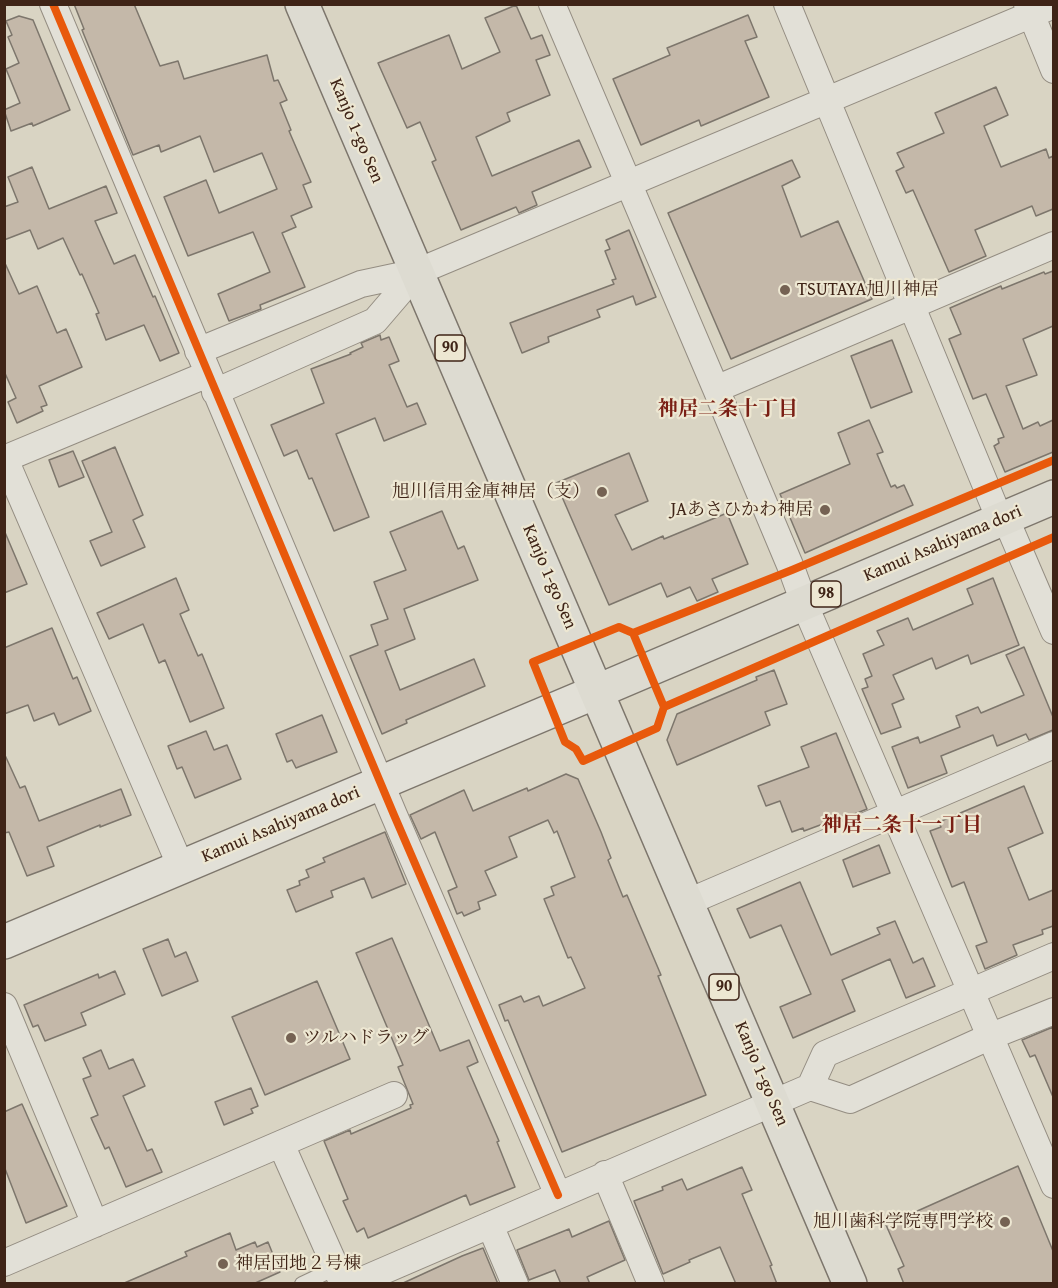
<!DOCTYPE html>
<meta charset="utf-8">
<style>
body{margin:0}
#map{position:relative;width:1058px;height:1288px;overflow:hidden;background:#d9d4c3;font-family:"Gentium Book Plus",serif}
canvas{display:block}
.frame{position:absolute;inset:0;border:6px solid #3f2417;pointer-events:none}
</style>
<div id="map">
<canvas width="1058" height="1288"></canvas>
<div class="frame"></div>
</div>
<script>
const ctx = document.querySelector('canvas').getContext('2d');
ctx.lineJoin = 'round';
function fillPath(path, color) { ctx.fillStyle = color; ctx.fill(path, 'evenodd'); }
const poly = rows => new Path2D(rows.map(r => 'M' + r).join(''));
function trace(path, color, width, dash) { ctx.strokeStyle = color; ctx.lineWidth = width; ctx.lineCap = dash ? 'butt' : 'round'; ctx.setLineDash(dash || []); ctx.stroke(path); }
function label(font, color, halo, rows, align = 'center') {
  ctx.font = font + ' "Gentium Book Plus","Noto Serif JP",serif'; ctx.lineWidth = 4.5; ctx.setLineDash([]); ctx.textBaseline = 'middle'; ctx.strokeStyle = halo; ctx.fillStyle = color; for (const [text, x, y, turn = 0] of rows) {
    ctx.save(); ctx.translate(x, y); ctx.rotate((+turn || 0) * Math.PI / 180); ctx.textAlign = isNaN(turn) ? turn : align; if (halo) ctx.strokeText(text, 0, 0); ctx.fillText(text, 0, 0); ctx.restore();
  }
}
const building = poly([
 [74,4,134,4,160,66,178,61,184,79,267,55,274,81,278,80,287,100,280,103,291,130,289,131,311,182,303,185,312,207,291,216,296,227,282,233,305,287,260,305,261,309,229,321,218,294,270,272,253,232,188,256,164,197,206,180,219,213,277,189,262,153,214,172,200,136,161,152,159,145,133,155,82,30,84,29,74,4],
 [516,5,531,39,542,35,550,55,536,60,550,95,507,113,510,121,476,137,492,176,579,140,591,167,532,192,537,205,519,213,516,207,461,230,432,162,436,160,420,122,407,128,378,63,449,35,462,69,500,52,485,18,516,5],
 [748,15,757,37,745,41,769,97,701,126,699,120,641,145,613,79,670,55,667,48,748,15],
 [19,16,33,20,70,110,33,126,32,123,11,131,4,110,20,103,6,69,19,63,8,37,12,35,6,21,19,16],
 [996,87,1008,115,984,126,1001,167,1046,149,1049,158,1053,156,1053,209,1036,216,1032,206,975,230,986,256,949,272,913,190,906,193,896,171,904,167,897,153,944,133,935,113,996,87],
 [792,160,800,177,782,186,801,237,838,221,872,299,731,359,668,213,792,160],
 [32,167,49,209,106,186,117,213,95,221,114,264,135,255,153,297,155,296,179,353,160,361,144,325,106,340,96,314,99,313,82,274,80,275,63,238,38,249,30,230,4,240,4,207,18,202,8,177,32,167],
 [629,230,656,297,636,305,633,296,597,310,600,317,548,337,549,342,522,353,510,323,614,284,612,280,616,279,605,251,610,249,606,240,629,230],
 [4,261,19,294,37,286,57,333,66,329,82,367,39,386,47,405,41,407,43,411,17,423,8,402,16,398,4,371,4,261],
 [1053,271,1053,326,1023,339,1037,375,1006,386,1023,429,1038,422,1040,426,1053,420,1053,452,1005,472,994,446,999,443,998,439,1004,437,986,394,973,399,949,339,961,334,950,308,1001,286,1002,289,1044,272,1045,274,1053,271],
 [380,335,381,340,389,337,399,361,389,365,407,407,417,403,426,424,384,441,375,418,336,434,369,517,334,531,312,478,309,479,297,450,284,456,271,425,324,403,311,369,351,354,350,353,363,347,361,343,380,335],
 [892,340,912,392,871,408,851,356,892,340],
 [869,420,883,452,877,454,891,487,895,485,897,488,904,485,913,505,805,553,780,494,850,464,838,433,869,420],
 [115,447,143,515,133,520,145,547,101,566,90,541,112,532,82,461,115,447],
 [73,451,84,477,59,487,49,460,73,451],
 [629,453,648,501,615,515,632,550,663,536,664,539,727,513,748,564,712,579,718,592,697,601,690,587,667,597,661,583,609,605,556,483,629,453],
 [442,511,458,549,464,546,478,580,404,609,415,639,385,651,400,690,474,659,485,686,406,720,407,723,382,734,350,656,378,645,371,625,388,619,374,582,406,570,390,532,442,511],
 [4,530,27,584,4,593,4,530],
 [176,578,189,610,180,614,198,656,202,654,224,708,190,722,165,660,159,663,143,624,109,639,97,613,176,578],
 [993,578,1019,645,971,664,968,655,936,669,932,658,893,675,904,699,892,704,901,727,881,734,862,689,868,687,865,679,872,676,863,654,884,645,877,631,908,618,913,630,973,604,967,589,993,578],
 [52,628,73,679,77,677,91,711,59,725,54,713,34,721,28,705,4,714,4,648,52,628],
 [1024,647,1053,717,1053,730,1029,740,1026,734,997,746,993,735,941,756,947,773,908,788,892,747,918,737,920,743,960,727,956,716,978,707,981,713,1024,695,1006,655,1024,647],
 [774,670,787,704,765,712,770,725,677,765,667,740,677,714,757,680,756,677,774,670],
 [322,715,337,752,296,768,292,760,287,762,276,734,322,715],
 [206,731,214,750,227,745,241,779,195,798,182,767,177,769,168,746,206,731],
 [836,733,867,809,832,823,831,821,804,831,803,828,792,832,780,801,766,806,758,786,809,767,801,747,836,733],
 [4,753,20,788,25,786,39,821,121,789,131,815,100,827,100,825,47,847,54,866,27,876,9,832,4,833,4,753],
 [566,774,578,779,601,832,611,858,608,860,623,897,627,895,661,975,658,976,706,1095,562,1152,508,1020,505,1021,499,1005,521,996,524,1002,539,996,543,1006,585,988,571,957,568,958,544,899,554,895,551,887,575,877,557,831,554,833,548,820,509,837,517,857,485,871,496,895,478,902,480,909,464,916,462,912,457,914,448,891,457,887,435,832,421,839,410,815,464,790,473,811,527,788,528,791,566,774],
 [1024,786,1043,833,1008,848,1029,900,1053,890,1053,926,1042,930,1043,934,1013,945,1017,955,985,969,976,946,987,942,964,882,952,887,930,831,941,827,939,822,1024,786],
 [385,832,406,884,372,898,364,878,331,891,333,897,296,912,287,890,300,885,299,881,309,877,306,870,325,862,323,858,385,832],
 [879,845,890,873,853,887,843,860,879,845],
 [800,882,831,955,880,934,877,928,895,921,913,963,923,958,935,986,906,998,890,959,842,980,855,1011,793,1038,780,1007,811,994,781,925,750,938,737,909,800,882],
 [392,938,440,1051,469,1040,478,1062,467,1067,499,1141,497,1142,515,1187,470,1205,466,1195,368,1238,364,1228,357,1232,343,1201,348,1199,324,1141,350,1130,351,1134,411,1108,410,1105,413,1104,398,1067,403,1065,356,953,392,938],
 [168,939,175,957,186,952,198,981,162,996,143,949,168,939],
 [115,971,125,994,81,1013,86,1025,45,1041,38,1025,33,1027,24,1005,98,974,99,978,115,971],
 [317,981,350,1059,265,1095,232,1017,317,981],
 [1053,1027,1053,1097,1035,1055,1030,1057,1022,1040,1053,1027],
 [101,1050,109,1069,133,1059,145,1086,123,1096,147,1151,152,1149,162,1172,126,1187,109,1147,105,1149,91,1118,98,1115,83,1079,91,1076,83,1058,101,1050],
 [251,1088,258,1106,251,1109,253,1113,224,1125,215,1102,251,1088],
 [22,1104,67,1206,26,1223,4,1166,4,1112,22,1104],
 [1018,1166,1053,1251,1053,1284,904,1284,898,1269,904,1266,886,1225,1018,1166],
 [742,1167,752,1190,742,1194,772,1265,770,1266,777,1284,736,1284,720,1247,689,1260,690,1262,663,1274,634,1201,663,1190,662,1187,682,1179,687,1190,742,1167],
 [609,1221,625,1260,587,1277,590,1284,561,1284,555,1270,529,1280,517,1250,569,1229,572,1237,609,1221],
 [230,1233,236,1250,255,1242,257,1247,268,1242,280,1272,253,1284,122,1284,187,1256,185,1252,230,1233],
 [483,1248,498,1284,401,1284,462,1256,483,1248]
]);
fillPath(building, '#c4b8a9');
trace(building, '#7d766c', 1.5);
const lane = poly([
 [302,1284,336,1268]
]);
const street = poly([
 [53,4,394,815,558,1195],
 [552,4,716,389,792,570,804,603,1054,1185],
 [787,4,1000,520],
 [1027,4,1054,70],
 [198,351,361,284,417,272,1054,5],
 [716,389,1054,245],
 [215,392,375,321,417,272],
 [4,457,181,867],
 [4,459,208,374],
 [1005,517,1054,631],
 [688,902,1054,745],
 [4,1006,95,1224],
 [810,1087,825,1054,1054,956],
 [281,1144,343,1284],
 [605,1174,651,1284],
 [490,1225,515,1284],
 [4,1263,394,1095],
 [353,1284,810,1087,850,1100,989,1037,1054,1011]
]);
const secondary = poly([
 [4,942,598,691]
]);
const primary = poly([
 [302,4,850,1284],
 [598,691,1054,497]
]);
trace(lane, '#948d82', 16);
trace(street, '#948d82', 28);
trace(secondary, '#7d766c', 36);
trace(primary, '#7d766c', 36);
trace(lane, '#e2e0d7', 14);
trace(street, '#e2e0d7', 26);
trace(secondary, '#e2e0d7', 33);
trace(primary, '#dddbd1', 33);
trace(poly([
 [53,4,394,815,558,1195],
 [633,633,664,707,657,728,583,761,576,749,565,742,533,662,619,627,633,633,792,570,1054,460],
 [664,707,1054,537]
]), '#e8590c', 8);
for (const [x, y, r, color] of [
 [785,290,6,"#756253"],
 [602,492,6,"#756253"],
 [825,510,6,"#756253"],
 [291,1038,6,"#756253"],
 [1005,1222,6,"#756253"],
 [223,1264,6,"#756253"]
]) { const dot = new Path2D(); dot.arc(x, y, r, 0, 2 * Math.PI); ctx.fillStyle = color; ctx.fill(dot); trace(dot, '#ede7d2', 2); }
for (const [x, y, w] of [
 [450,348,30],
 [826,594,30],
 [724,987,30]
]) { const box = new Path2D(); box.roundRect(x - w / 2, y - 13, w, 26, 4.5); ctx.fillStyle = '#ede7d2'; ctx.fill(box); trace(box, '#3f2417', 1.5); }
label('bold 16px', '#3f2417', null, [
 ["90",450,348],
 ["98",826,594],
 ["90",724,987]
]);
label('18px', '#3f2417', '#ede7d2', [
 ["Kanjo 1-go Sen",356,131,67],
 ["Kamui Asahiyama dori",943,544,-23],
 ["Kanjo 1-go Sen",549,577,67],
 ["Kamui Asahiyama dori",281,825,-23],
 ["Kanjo 1-go Sen",761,1074,67]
]);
label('18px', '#3f2417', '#ede7d2', [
 ["TSUTAYA旭川神居",797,290],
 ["旭川信用金庫神居（支）",590,492,"right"],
 ["JAあさひかわ神居",813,510,"right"],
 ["ツルハドラッグ",303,1038],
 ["旭川歯科学院専門学校",993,1222,"right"],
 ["神居団地２号棟",235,1264]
], 'left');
label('bold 20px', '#7a1f14', '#ede7d2', [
 ["神居二条十丁目",728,410],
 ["神居二条十一丁目",902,826]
]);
</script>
